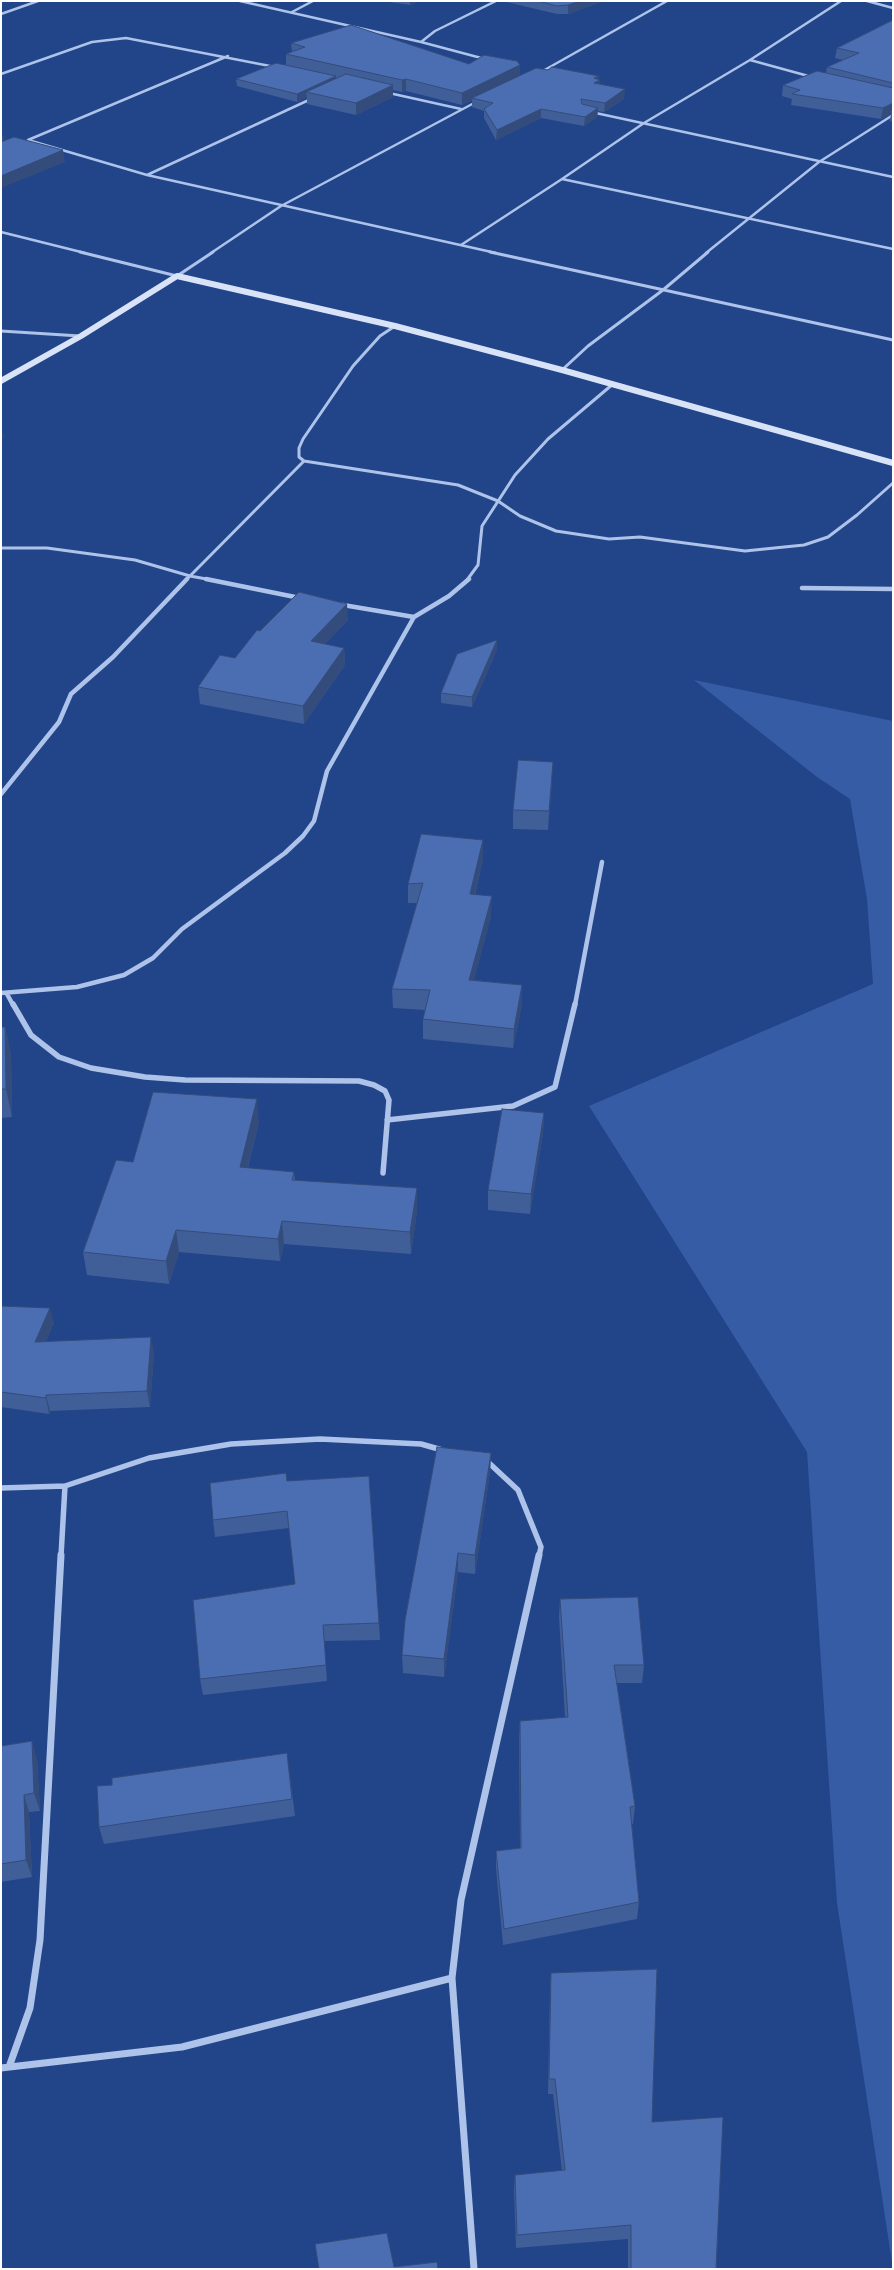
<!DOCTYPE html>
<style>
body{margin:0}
#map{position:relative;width:894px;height:2270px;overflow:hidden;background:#224489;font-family:Karla,sans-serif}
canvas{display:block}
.frame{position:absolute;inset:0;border:2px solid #fff;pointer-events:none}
</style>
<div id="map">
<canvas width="894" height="2270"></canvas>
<div class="frame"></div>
</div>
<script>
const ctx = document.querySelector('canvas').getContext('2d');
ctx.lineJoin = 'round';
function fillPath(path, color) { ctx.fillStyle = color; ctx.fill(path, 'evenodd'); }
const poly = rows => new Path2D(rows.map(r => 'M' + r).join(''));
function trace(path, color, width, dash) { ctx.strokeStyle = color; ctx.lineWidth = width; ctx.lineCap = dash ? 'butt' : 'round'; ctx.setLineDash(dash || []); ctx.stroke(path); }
fillPath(poly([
 [694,680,893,721,893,2269,837,1903,807,1452,589,1106,873,984,867,899,850,799,817,777]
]), '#365ca6');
trace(poly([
 [240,1,421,42,485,59],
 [841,1,750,60,644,123,562,179,893,249],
 [867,1,893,8],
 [292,12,313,1],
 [1,14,38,1],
 [421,42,435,31,496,1],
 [750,60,812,77],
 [541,72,667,1],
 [1,74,92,42,126,38,275,67],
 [389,93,461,109],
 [591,112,893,177],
 [28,140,147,175,496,253],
 [28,140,228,56],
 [147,175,311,99],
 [1,232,85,253],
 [461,245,562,179],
 [211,253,281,206,476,102],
 [706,253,819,162,893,115]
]), '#aec3ea', 2.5);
trace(poly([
 [80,252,177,276,213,252],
 [490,252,893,340],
 [395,326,380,336,353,366,303,439,299,448,299,457,304,461,458,485,498,501,520,516,556,531,609,539,640,537,745,551,804,545,828,537,857,515,893,483],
 [1,331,80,336],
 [562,370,588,346,663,290,708,252],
 [1,548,47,548,135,560,190,576,186,580],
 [190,576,212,580],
 [190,576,304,461],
 [467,580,478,565,482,526,515,475,548,439,613,384]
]), '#aec3ea', 3);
trace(poly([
 [206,579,300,598],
 [802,588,893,589],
 [343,605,414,617],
 [1,794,59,722,71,694,113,657,187,579],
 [1,993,77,987,124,975,153,958,182,929,285,853,303,836,314,821,327,771,414,617,449,596,469,579],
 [7,994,13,1005],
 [575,1005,602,862]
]), '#aec3ea', 4.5);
trace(poly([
 [13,1004,31,1035,59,1057,91,1068,145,1077,185,1080,359,1081,374,1085,385,1091,389,1100,383,1173],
 [387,1120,513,1106,555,1087,575,1004],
 [484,1461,489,1463,518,1490,541,1547,539,1556],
 [1,1488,65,1486,149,1458,231,1444,320,1439,421,1444,442,1450],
 [61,1556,65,1486]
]), '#aec3ea', 5.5);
trace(poly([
 [452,1978,474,2269],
 [9,2067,30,2008,40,1940,61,1555],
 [1,2068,182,2047,452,1978,461,1900,539,1555]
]), '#aec3ea', 7);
trace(poly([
 [1,381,81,336,177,276,395,326,562,370,893,463]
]), '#d9e3f8', 6);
fillPath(poly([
 [382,1,420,1,410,5],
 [502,1,604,1,568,14,557,14],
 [893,20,893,122,890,121,891,114,881,119,791,105,792,99,782,96,783,85,826,73,827,67,843,60,835,58,837,48],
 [291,43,469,64,520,75,548,70,599,76,599,80,600,84,624,99,604,112,598,111,597,117,584,126,541,118,496,140,484,118,484,111,472,107,472,100,462,105,406,91,402,92,393,90,393,97,356,115,307,104,307,97,297,102,237,86,236,79,286,65,286,54,292,52],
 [348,620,325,644,344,648,345,665,304,724,200,704,198,687,235,658,260,631],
 [497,640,497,650,472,707,441,703,441,693],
 [552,781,548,830,513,829,513,810],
 [483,859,475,895,491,916,474,980,522,985,522,1005,513,1048,423,1039,423,1019,425,1010,393,1008,392,989,417,903,408,903,408,884],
 [1,1027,5,1027,11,1055,12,1117,1,1118],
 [544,1113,543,1133,530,1214,488,1210,488,1190],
 [259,1122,248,1168,294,1172,295,1180,417,1211,411,1254,284,1244,280,1261,179,1252,169,1284,87,1275,83,1252,133,1162],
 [1,1306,54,1323,46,1341,154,1353,150,1407,50,1411,49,1414,1,1407],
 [491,1453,490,1472,475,1574,458,1572,444,1677,403,1673,402,1655],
 [287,1481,379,1623,380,1640,324,1641,327,1681,203,1695,200,1679,295,1584,289,1528,215,1537,213,1520],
 [560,1599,644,1665,642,1683,617,1683,635,1806,633,1824,632,1824,639,1902,637,1919,503,1945,496,1868,496,1851,520,1848,519,1739,520,1721,565,1717,559,1617],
 [1,1746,37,1759,40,1811,29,1812,32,1877,1,1882],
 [287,1753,295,1816,104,1844,99,1827,112,1785],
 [551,1973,652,2122,716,2269,628,2269,628,2239,516,2248,514,2189,515,2175,562,2171,553,2094,548,2094,550,1989]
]), '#405e98');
fillPath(poly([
 [410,1,420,1,410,5],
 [580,1,604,1,568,14,568,5],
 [520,65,520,77,472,98,472,100,462,105,462,93],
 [336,76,336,84,306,92,307,97,297,102,297,94],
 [599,76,599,81,600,80,600,89,594,92,594,78],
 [406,79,406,91,402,92,402,80],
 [393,85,393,97,356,115,356,103],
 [625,89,624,99,604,112,605,103],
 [893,103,893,110,891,110,891,114,881,119,883,108],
 [598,108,597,117,584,126,585,117],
 [541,109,541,118,496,140,497,130],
 [4,135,6,147,1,149,1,136],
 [63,150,65,162,1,188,1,176],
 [1,424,4,438,1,439],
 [347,604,348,620,312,658,311,641],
 [497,640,497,650,472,707,472,697],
 [344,648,345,665,304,724,303,706],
 [553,762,552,781,548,830,549,811],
 [483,840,483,859,470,914,470,894],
 [492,896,491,916,469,999,469,980],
 [522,985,522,1005,513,1048,514,1029],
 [5,1027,11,1055,12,1117,6,1089],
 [257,1099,259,1122,242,1190,240,1167],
 [544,1113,543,1133,530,1214,531,1194],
 [417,1188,417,1211,411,1254,410,1232],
 [282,1221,284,1244,280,1261,278,1239],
 [176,1230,179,1252,169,1284,166,1261],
 [50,1308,54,1323,39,1357,35,1342],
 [151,1337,154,1353,150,1407,147,1391],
 [46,1395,50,1411,49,1414,46,1398],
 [491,1453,490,1472,475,1574,475,1555],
 [458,1553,458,1572,444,1677,444,1659],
 [32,1741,37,1759,40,1811,34,1793],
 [24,1795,29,1812,32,1877,26,1860]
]), '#344c7c');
const building = poly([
 [538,1,580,1,568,5,557,6,538,1],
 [893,20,893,83,827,67,859,53,837,48,893,20],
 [351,25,469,64,484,55,517,61,520,65,462,93,406,79,402,80,286,54,305,47,291,43,351,25],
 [276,63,336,76,297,94,236,79,276,63],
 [552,67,599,76,594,78,600,80,594,83,625,89,605,103,581,99,582,104,598,108,585,117,541,109,497,130,484,109,493,103,472,98,536,68,548,70,552,67],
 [817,71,893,88,893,103,883,108,792,94,800,90,783,85,817,71],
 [346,74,393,85,356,103,306,92,346,74],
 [14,137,63,150,1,176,1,142,14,137],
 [299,592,347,604,311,641,344,648,303,706,198,687,220,655,235,658,257,630,260,631,299,592],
 [497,640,472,697,441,693,457,654,497,640],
 [518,760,553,762,549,811,513,810,518,760],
 [421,834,483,840,470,894,492,896,469,980,522,985,514,1029,423,1019,430,990,392,989,423,883,408,884,421,834],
 [1,1027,5,1027,6,1089,1,1089,1,1027],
 [153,1092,257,1099,240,1167,294,1172,292,1180,417,1188,410,1232,282,1221,278,1239,176,1230,166,1261,83,1252,116,1160,133,1162,153,1092],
 [502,1109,544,1113,531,1194,488,1190,502,1109],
 [1,1306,50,1308,35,1342,151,1337,147,1391,46,1395,46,1398,1,1392,1,1306],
 [437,1447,491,1453,475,1555,458,1553,444,1659,402,1655,405,1620,437,1447],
 [286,1473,287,1481,369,1476,379,1623,323,1625,326,1665,200,1679,193,1600,295,1584,287,1511,213,1520,210,1483,286,1473],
 [638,1597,644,1665,614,1665,635,1806,630,1807,639,1902,504,1929,496,1851,521,1848,520,1721,568,1717,560,1599,638,1597],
 [32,1741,34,1793,24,1795,26,1860,1,1864,1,1746,32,1741],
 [287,1753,292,1799,99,1827,97,1786,112,1785,112,1778,287,1753],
 [657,1969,652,2122,723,2117,716,2269,631,2269,631,2225,517,2235,515,2175,565,2170,555,2079,549,2079,551,1973,657,1969],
 [387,2233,394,2267,437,2262,438,2269,319,2269,315,2244,387,2233]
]);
fillPath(building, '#4b6db1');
trace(building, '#344c7c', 1);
</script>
